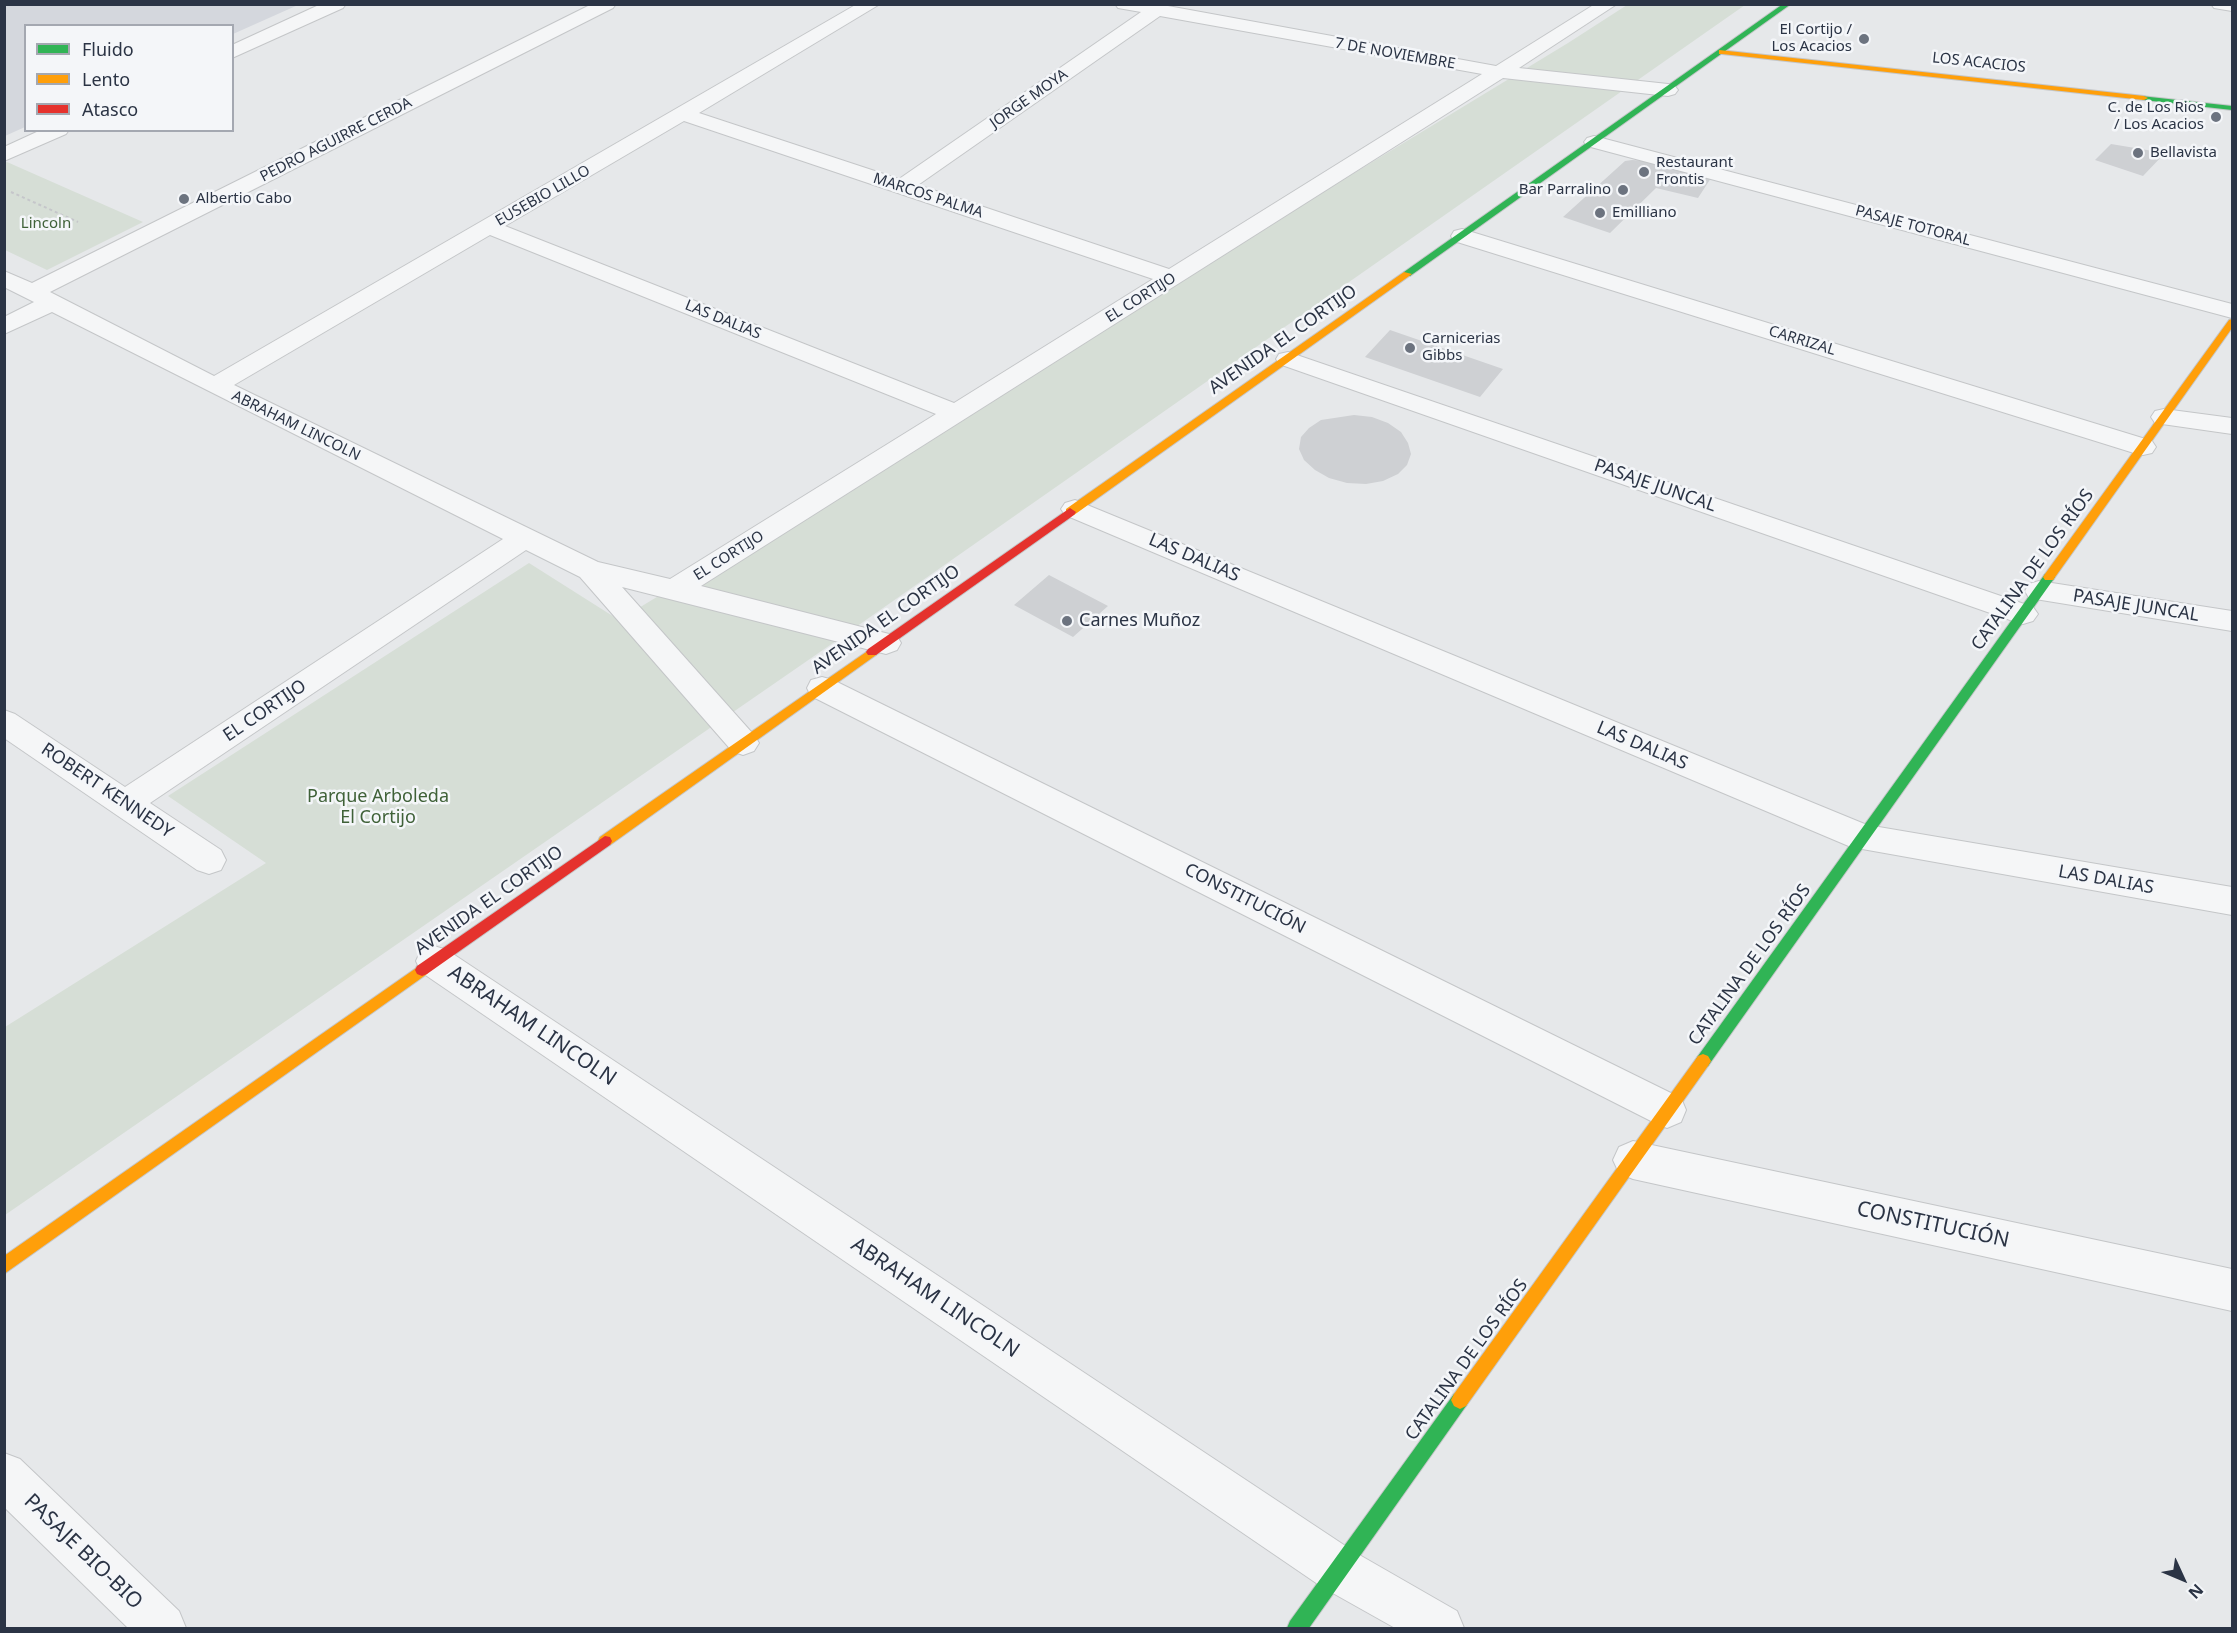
<!DOCTYPE html>
<meta charset="utf-8">
<style>
body{margin:0}
#map{position:relative;width:2237px;height:1633px;overflow:hidden;background:#e6e8ea;font-family:"Noto Sans",sans-serif}
canvas{display:block}
.frame{position:absolute;inset:0;border:6px solid #2b3445;pointer-events:none}
.legend{position:absolute;left:24px;top:24px;width:210px;height:108px;box-sizing:border-box;background:#f4f6f9;border:2px solid #a4a8b1;margin:0;padding:8px 10px;list-style:none;font-size:18px;color:#2b3445}
.legend li{display:flex;align-items:center;gap:12px;height:30px}
.legend b{width:30px;border:2px solid #a4a8b1}
.north{position:absolute;left:2153px;top:1549px;width:60px;height:60px;-webkit-text-stroke:4px #f4f6f9;paint-order:stroke;rotate:134deg;font-size:16px;font-weight:700;line-height:24px;text-align:center;color:#2b3445}
.north::after{content:'';display:block;margin:auto;width:21px;height:27px;background:#2b3445;clip-path:polygon(50% 0,100% 100%,50% 72%,0 100%)}
</style>
<div id="map">
<canvas width="2237" height="1633"></canvas>
<div class="frame"></div>
<ul class="legend">
<li><b style="height:8px;background:#30b455"></b>Fluido</li>
<li><b style="height:8px;background:#ff9f0a"></b>Lento</li>
<li><b style="height:8px;background:#e5322d"></b>Atasco</li>
</ul>
<div class="north">N</div>
</div>
<script>
const ctx = document.querySelector('canvas').getContext('2d');
ctx.lineJoin = 'round';
function fillPath(path, color) { ctx.fillStyle = color; ctx.fill(path, 'evenodd'); }
const poly = rows => new Path2D(rows.map(r => 'M' + r).join(''));
function trace(path, color, width, dash) { ctx.strokeStyle = color; ctx.lineWidth = width; ctx.lineCap = dash ? 'butt' : 'round'; ctx.setLineDash(dash || []); ctx.stroke(path); }
function label(font, color, halo, rows, align = 'center') {
  ctx.font = font + ' "Noto Sans",sans-serif'; ctx.lineWidth = 5; ctx.setLineDash([]); ctx.textBaseline = 'middle'; ctx.strokeStyle = halo; ctx.fillStyle = color; for (const [text, x, y, turn = 0] of rows) {
    ctx.save(); ctx.translate(x, y); ctx.rotate((+turn || 0) * Math.PI / 180); ctx.textAlign = isNaN(turn) ? turn : align; if (halo) ctx.strokeText(text, 0, 0); ctx.fillText(text, 0, 0); ctx.restore();
  }
}
fillPath(poly([
 [4,5,5,4,298,5,233,34,232,26,26,26,25,127,5,136]
]), '#d4d7dd');
fillPath(poly([
 [1627,5,1745,5,833,643,5,1215,5,1027,266,863,168,796,529,563,619,620,1568,43],
 [7,162,143,222,47,270,5,250,4,163]
]), '#d6ded6');
fillPath(poly([
 [2111,144,2165,153,2143,176,2095,160],
 [1632,160,1647,161,1711,178,1698,198,1656,188,1610,233,1563,217,1625,161],
 [1390,330,1503,369,1480,397,1365,357],
 [1354,415,1372,417,1388,423,1401,432,1408,443,1411,454,1407,465,1398,474,1383,481,1366,484,1347,483,1329,478,1315,470,1304,460,1299,449,1301,437,1309,428,1321,420],
 [1049,575,1108,606,1073,637,1014,605]
]), '#ced0d3');
const street = poly([
 [321,4,346,4,343,8,232,58,232,45,321,4],
 [592,4,616,4,613,8,50,292,214,376,857,4,880,4,699,113,899,179,1141,12,1118,8,1115,4,1157,4,1496,66,1595,4,1617,4,1519,68,1668,84,1675,86,1678,90,1675,94,1668,96,1503,78,701,586,897,636,901,643,897,650,886,654,622,587,754,735,759,743,754,751,743,755,732,751,580,577,526,550,150,803,221,850,226,860,221,870,209,874,197,870,4,738,4,710,15,714,125,787,503,539,52,312,4,334,4,317,34,302,4,287,4,271,32,283,592,4],
 [1160,16,1482,74,1169,269,918,185,1160,16],
 [684,121,1153,279,954,403,505,226,684,121],
 [490,235,936,414,670,579,598,562,234,385,490,235],
 [2211,4,2232,4,2232,11,2214,8,2211,4],
 [41,130,69,130,66,134,4,161,4,147,41,130],
 [1594,136,2232,304,2232,318,1587,146,1584,142,1587,138,1594,136],
 [1462,229,2152,441,2156,447,2152,453,2143,455,2134,453,1454,241,1451,236,1454,231,1462,229],
 [1288,352,2033,607,2038,614,2033,621,2023,624,2013,621,1279,364,1276,359,1279,354,1288,352],
 [2164,409,2232,418,2232,434,2155,423,2151,417,2155,411,2164,409],
 [1075,500,1867,825,2232,887,2232,915,1851,847,1065,515,1061,509,1065,503,1075,500],
 [2039,581,2232,611,2232,631,2029,598,2025,591,2029,584,2039,581],
 [822,677,833,680,1681,1098,1686,1110,1681,1122,1667,1128,1653,1122,811,696,807,688,811,680,822,677],
 [434,946,447,950,1356,1553,1457,1611,1464,1628,1395,1628,1322,1587,421,972,416,961,421,950,434,946],
 [1633,1141,2232,1269,2232,1311,1633,1179,1619,1173,1613,1160,1619,1147,1633,1141],
 [4,1453,20,1459,179,1611,186,1628,128,1628,4,1507,4,1453]
]);
const fast = poly([
 [1783,4,1791,4,1410,276,1404,276,1404,272,1783,4],
 [2141,96,2232,106,2232,110,2144,100,2140,98,2141,96],
 [2049,573,2055,577,2053,580,1708,1066,1703,1068,1698,1066,1695,1061,1698,1056,2045,574,2049,573],
 [1460,1391,1466,1394,1469,1400,1466,1406,1309,1628,1287,1628,1290,1621,1454,1394,1460,1391]
]);
const slow = poly([
 [1719,50,2144,96,2148,98,2144,100,1722,54,1719,54,1719,50],
 [1404,272,1412,274,1074,515,1066,515,1066,509,1404,272],
 [2232,319,2232,328,2053,580,2045,580,2043,577,2045,574,2229,320,2232,319],
 [872,648,876,649,878,652,876,655,610,845,600,845,598,841,600,837,872,648],
 [422,964,427,966,429,970,427,974,4,1274,4,1256,422,964],
 [1703,1054,1708,1056,1711,1061,1708,1066,1466,1406,1460,1409,1454,1406,1451,1400,1454,1394,1698,1056,1703,1054]
]);
const jam = poly([
 [1070,508,1076,512,1074,515,876,655,868,655,866,652,868,649,1070,508],
 [605,836,610,837,612,841,610,845,427,974,422,976,417,974,415,970,417,966,605,836]
]);
trace(street, '#c4c6c8', 2);
trace(fast, '#c4c6c8', 2);
trace(slow, '#c4c6c8', 2);
trace(jam, '#c4c6c8', 2);
trace(poly([
 [11,192,78,222]
]), '#c5c6ca', 2, [3, 3]);
fillPath(street, '#f5f6f7');
fillPath(fast, '#30b455');
fillPath(slow, '#ff9f0a');
fillPath(jam, '#e5322d');
for (const [x, y, r, color] of [
 [1864,39,6,"#6c737f"],
 [2216,117,6,"#6c737f"],
 [2138,153,6,"#6c737f"],
 [1644,172,6,"#6c737f"],
 [1623,190,6,"#6c737f"],
 [184,199,6,"#6c737f"],
 [1600,213,6,"#6c737f"],
 [1410,348,6,"#6c737f"],
 [1067,621,6,"#6c737f"]
]) { const dot = new Path2D(); dot.arc(x, y, r, 0, 2 * Math.PI); ctx.fillStyle = color; ctx.fill(dot); trace(dot, '#f4f6f9', 2); }
label('15px', '#2b3445', '#f4f6f9', [
 ["El Cortijo /",1852,30,"right"],
 ["Los Acacios",1852,47,"right"],
 ["C. de Los Rios",2204,108,"right"],
 ["/ Los Acacios",2204,125,"right"],
 ["Bellavista",2150,153],
 ["Restaurant",1656,163],
 ["Frontis",1656,180],
 ["Bar Parralino",1611,190,"right"],
 ["Albertio Cabo",196,199],
 ["Emilliano",1612,213],
 ["Carnicerias",1422,339],
 ["Gibbs",1422,356]
], 'left');
label('15px', '#2b3445', '#f4f6f9', [
 ["7 DE NOVIEMBRE",1395,54,10],
 ["LOS ACACIOS",1979,63,6],
 ["JORGE MOYA",1029,99,-35],
 ["PEDRO AGUIRRE CERDA",336,140,-27],
 ["EUSEBIO LILLO",543,196,-30],
 ["MARCOS PALMA",928,196,18],
 ["PASAJE TOTORAL",1913,226,15],
 ["EL CORTIJO",1141,298,-32],
 ["LAS DALIAS",723,320,22],
 ["CARRIZAL",1802,341,17],
 ["ABRAHAM LINCOLN",296,426,26],
 ["EL CORTIJO",729,556,-32]
]);
label('15px', '#3f6138', '#f4f6f9', [
 ["Lincoln",46,224]
]);
label('18px', '#2b3445', '#f4f6f9', [
 ["AVENIDA EL CORTIJO",1283,340,-35],
 ["PASAJE JUNCAL",1655,486,19],
 ["LAS DALIAS",1194,558,23],
 ["CATALINA DE LOS RÍOS",2033,570,-54],
 ["PASAJE JUNCAL",2136,606,9],
 ["AVENIDA EL CORTIJO",886,620,-35],
 ["EL CORTIJO",265,711,-34],
 ["LAS DALIAS",1642,746,23],
 ["ROBERT KENNEDY",107,791,34],
 ["LAS DALIAS",2106,880,10],
 ["CONSTITUCIÓN",1245,899,27],
 ["AVENIDA EL CORTIJO",489,901,-35],
 ["CATALINA DE LOS RÍOS",1750,965,-54],
 ["CATALINA DE LOS RÍOS",1467,1360,-54]
]);
label('18px', '#2b3445', '#f4f6f9', [
 ["Carnes Muñoz",1079,621]
], 'left');
label('18px', '#3f6138', '#f4f6f9', [
 ["Parque Arboleda",378,797],
 ["El Cortijo",378,818]
]);
label('21px', '#2b3445', '#f4f6f9', [
 ["ABRAHAM LINCOLN",532,1026,34],
 ["CONSTITUCIÓN",1933,1225,12],
 ["ABRAHAM LINCOLN",935,1298,34],
 ["PASAJE BIO-BIO",83,1552,44]
]);
</script>
